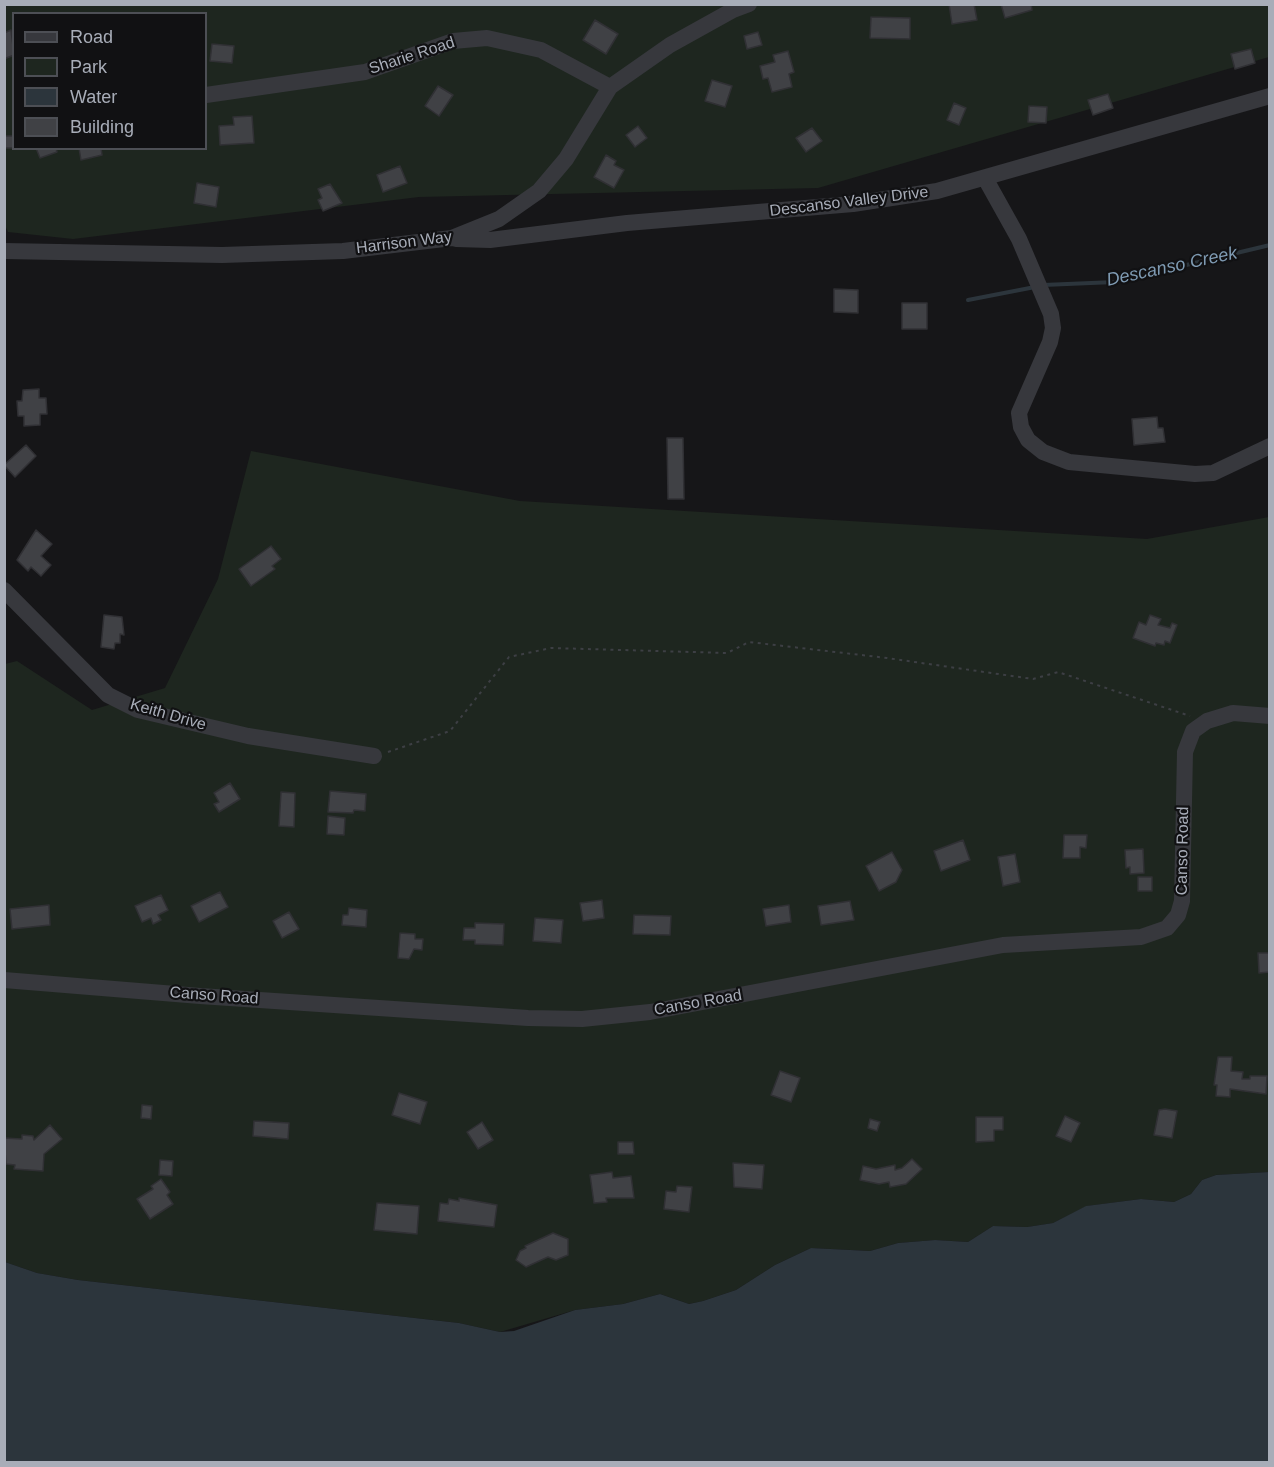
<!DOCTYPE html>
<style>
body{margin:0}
#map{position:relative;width:1274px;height:1467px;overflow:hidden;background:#161618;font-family:Helvetica,sans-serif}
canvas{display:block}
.frame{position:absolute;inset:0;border:6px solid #a8adb8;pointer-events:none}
.legend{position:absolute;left:12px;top:12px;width:195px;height:138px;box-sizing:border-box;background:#111113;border:2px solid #4d4f55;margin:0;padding:8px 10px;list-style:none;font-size:18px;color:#a8adb8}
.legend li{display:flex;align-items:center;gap:12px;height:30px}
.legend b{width:30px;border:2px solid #4d4f55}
</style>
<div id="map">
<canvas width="1274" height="1467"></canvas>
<div class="frame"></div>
<ul class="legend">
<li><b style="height:8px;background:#37383d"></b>Road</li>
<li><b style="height:16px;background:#1e261f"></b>Park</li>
<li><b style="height:16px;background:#2c353c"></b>Water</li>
<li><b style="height:16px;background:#404145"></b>Building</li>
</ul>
</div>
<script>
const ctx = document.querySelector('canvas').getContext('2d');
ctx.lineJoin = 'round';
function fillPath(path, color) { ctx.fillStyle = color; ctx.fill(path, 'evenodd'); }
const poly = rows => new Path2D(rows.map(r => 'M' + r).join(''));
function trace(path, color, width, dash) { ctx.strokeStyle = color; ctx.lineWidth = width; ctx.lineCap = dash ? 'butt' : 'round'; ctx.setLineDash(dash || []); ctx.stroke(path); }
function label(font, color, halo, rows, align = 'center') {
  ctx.font = font + ' Helvetica,sans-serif'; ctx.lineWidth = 4.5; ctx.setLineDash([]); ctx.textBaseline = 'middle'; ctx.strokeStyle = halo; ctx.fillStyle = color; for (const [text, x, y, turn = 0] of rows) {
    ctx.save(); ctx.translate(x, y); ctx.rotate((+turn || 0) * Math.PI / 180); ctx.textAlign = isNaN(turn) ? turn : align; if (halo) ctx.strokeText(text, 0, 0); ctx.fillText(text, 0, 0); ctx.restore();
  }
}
fillPath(poly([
 [5,5,1269,5,1269,57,818,188,419,197,73,239,8,232,5,225],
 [14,14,206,14,206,148,14,148],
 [251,451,520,501,1147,539,1269,517,1269,1172,1216,1175,1202,1180,1191,1194,1174,1202,1141,1199,1087,1206,1053,1223,1027,1227,993,1226,968,1242,935,1240,898,1243,870,1251,811,1248,775,1265,736,1290,703,1301,689,1304,660,1294,623,1304,575,1310,500,1332,459,1323,78,1280,37,1273,5,1262,5,664,17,661,92,710,165,688,218,579]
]), '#1e261f');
fillPath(poly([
 [1269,1172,1269,1462,5,1462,5,1262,37,1273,78,1280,459,1323,500,1332,514,1331,575,1310,623,1304,660,1294,689,1304,703,1301,736,1290,775,1265,811,1248,870,1251,898,1243,935,1240,968,1242,993,1226,1027,1227,1053,1223,1086,1206,1141,1199,1174,1202,1191,1194,1202,1180,1216,1175]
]), '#2c353c');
trace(poly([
 [1043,285,1115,282,1270,245],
 [968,300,1035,287]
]), '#2c353c', 4);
const building = poly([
 [949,4,974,4,977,20,952,24,949,4],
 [1001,4,1031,4,1032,10,1005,18,1001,4],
 [871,17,910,18,910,39,870,38,871,17],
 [595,20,618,34,606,54,583,40,595,20],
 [11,30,14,55,4,59,4,33,11,30],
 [758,32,762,45,747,49,744,36,758,32],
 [212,44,234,46,232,63,210,61,212,44],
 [1251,49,1255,63,1235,69,1231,54,1251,49],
 [788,51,794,72,789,74,792,87,772,92,768,78,763,79,760,66,775,62,773,55,788,51],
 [712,80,732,86,725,107,705,101,712,80],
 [438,86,453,95,439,116,425,106,438,86],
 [1108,94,1113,108,1093,115,1088,100,1108,94],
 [954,103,966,108,959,125,947,120,954,103],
 [1029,106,1047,107,1046,123,1028,122,1029,106],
 [252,116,254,143,220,145,219,126,234,125,233,117,252,116],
 [638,126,647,138,635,147,626,135,638,126],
 [812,128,822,141,806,152,796,138,812,128],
 [4,136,14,136,14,148,4,148,4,136],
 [36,148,56,148,57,152,40,158,36,148],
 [79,148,101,148,102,155,81,160,79,148],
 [606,155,616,161,614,165,624,170,614,188,594,177,606,155],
 [400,166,407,183,383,192,377,175,400,166],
 [197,183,219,187,216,207,194,203,197,183],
 [330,184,342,203,323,211,318,200,322,198,318,189,330,184],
 [834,289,858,290,858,313,834,312,834,289],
 [902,303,927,303,927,329,902,329,902,303],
 [39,389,39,398,46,398,47,414,40,414,40,425,24,426,24,416,18,416,17,401,22,401,23,390,39,389],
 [1157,417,1158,428,1163,428,1165,442,1134,445,1132,419,1157,417],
 [667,438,683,438,684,499,668,499,667,438],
 [26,445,36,456,15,477,4,465,26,445],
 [36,530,52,544,41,556,51,565,41,576,31,567,28,571,17,560,36,530],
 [271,546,281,559,272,566,275,569,251,586,239,569,271,546],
 [104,615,122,617,124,635,120,634,120,643,115,643,114,649,101,647,104,615],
 [1150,615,1161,619,1158,625,1170,628,1172,623,1177,625,1170,643,1165,641,1164,645,1156,643,1155,646,1133,638,1139,622,1146,625,1150,615],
 [230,783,240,799,219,812,214,804,219,802,214,793,230,783],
 [330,791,366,794,365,811,354,810,353,813,328,812,330,791],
 [281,792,295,793,294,827,279,826,281,792],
 [328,816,345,818,344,835,327,834,328,816],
 [1064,835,1087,835,1086,848,1080,847,1080,858,1063,858,1064,835],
 [963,840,970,860,941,871,934,851,963,840],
 [1143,849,1144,873,1130,874,1130,867,1126,868,1125,850,1143,849],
 [892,852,902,870,896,882,879,891,866,866,892,852],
 [1015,854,1020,882,1003,886,998,857,1015,854],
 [1138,877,1152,877,1152,891,1138,891,1138,877],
 [220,892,228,907,199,922,191,906,220,892],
 [161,895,168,910,158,915,161,920,153,924,151,918,142,922,135,906,161,895],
 [602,900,604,918,583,921,580,903,602,900],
 [850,901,854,920,821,925,818,906,850,901],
 [49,905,50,925,12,929,10,909,49,905],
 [789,905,791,922,766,926,763,909,789,905],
 [349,908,367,910,366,927,342,925,343,915,348,915,349,908],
 [289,912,299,929,282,938,273,921,289,912],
 [634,915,671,916,670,935,633,934,634,915],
 [535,918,563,920,561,943,533,941,535,918],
 [475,923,504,924,503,945,475,944,475,940,463,940,464,928,475,928,475,923],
 [400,933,415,934,415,939,423,939,422,950,414,949,409,959,398,958,400,933],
 [1258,953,1270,953,1270,972,1259,973,1258,953],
 [1218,1057,1232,1057,1231,1071,1243,1072,1242,1079,1250,1079,1250,1076,1267,1076,1266,1094,1230,1089,1230,1097,1216,1096,1217,1085,1214,1085,1218,1057],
 [780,1071,800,1078,791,1102,771,1095,780,1071],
 [399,1093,427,1102,420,1124,392,1115,399,1093],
 [142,1105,152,1106,151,1119,141,1118,142,1105],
 [1165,1109,1177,1111,1172,1138,1154,1135,1159,1110,1165,1109],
 [1065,1116,1080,1123,1071,1142,1056,1136,1065,1116],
 [976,1117,1003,1117,1003,1130,994,1130,994,1141,976,1142,976,1117],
 [870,1119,880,1122,877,1131,868,1128,870,1119],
 [254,1121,289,1123,288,1139,253,1136,254,1121],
 [482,1122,493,1140,478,1149,467,1132,482,1122],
 [50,1125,62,1139,44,1154,43,1171,14,1169,15,1165,6,1164,4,1138,22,1139,22,1135,33,1136,34,1140,50,1125],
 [618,1142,633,1142,634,1154,618,1154,618,1142],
 [912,1159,922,1169,906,1184,890,1187,889,1182,879,1184,860,1180,863,1166,876,1169,895,1165,895,1170,902,1168,912,1159],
 [160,1160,173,1161,172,1176,159,1175,160,1160],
 [733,1163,764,1165,762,1189,734,1187,733,1163],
 [612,1172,613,1178,631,1176,634,1198,606,1198,607,1202,594,1203,590,1175,612,1172],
 [161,1179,170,1192,167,1195,173,1204,150,1219,137,1199,153,1189,151,1186,161,1179],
 [677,1186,692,1187,689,1212,664,1209,666,1191,676,1192,677,1186],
 [459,1198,497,1205,494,1227,438,1221,440,1203,448,1204,449,1199,459,1201,459,1198],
 [377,1203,419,1206,417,1234,374,1230,377,1203],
 [553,1233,568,1239,568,1255,556,1260,548,1257,526,1267,516,1260,520,1251,526,1248,525,1246,553,1233]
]);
fillPath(building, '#404145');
trace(building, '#303034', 1.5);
trace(poly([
 [388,752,450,731,509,657,551,648,727,653,749,642,887,658,1033,679,1058,672,1190,716]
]), '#3d3f44', 2, [3, 4.5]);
trace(poly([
 [206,95,365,72,453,41,487,38,541,50,610,87],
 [985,178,1019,239,1051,314,1053,328,1050,342,1019,413,1021,427,1028,440,1043,452,1069,462,1195,474,1213,473,1270,446],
 [456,239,490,240,627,223,853,204,937,191,1270,96],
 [4,251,222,255,343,251,452,238,499,219,539,191,566,159,610,87,670,45,733,10,749,4],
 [4,590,108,695,138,710,248,736,374,756],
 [4,980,200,996,528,1018,582,1019,650,1012,1003,945,1141,937,1167,928,1178,915,1182,901,1185,752,1193,731,1207,721,1233,713,1270,716]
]), '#37383d', 16);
label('16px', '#a8adb8', '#111113', [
 ["Sharie Road",412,56,-18],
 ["Descanso Valley Drive",849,202,-7],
 ["Harrison Way",404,243,-7],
 ["Keith Drive",168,715,16],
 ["Canso Road",1183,851,-89],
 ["Canso Road",214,996,4],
 ["Canso Road",698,1003,-10]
]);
label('italic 18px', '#7f9bb3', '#111113', [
 ["Descanso Creek",1172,267,-12]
]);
</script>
